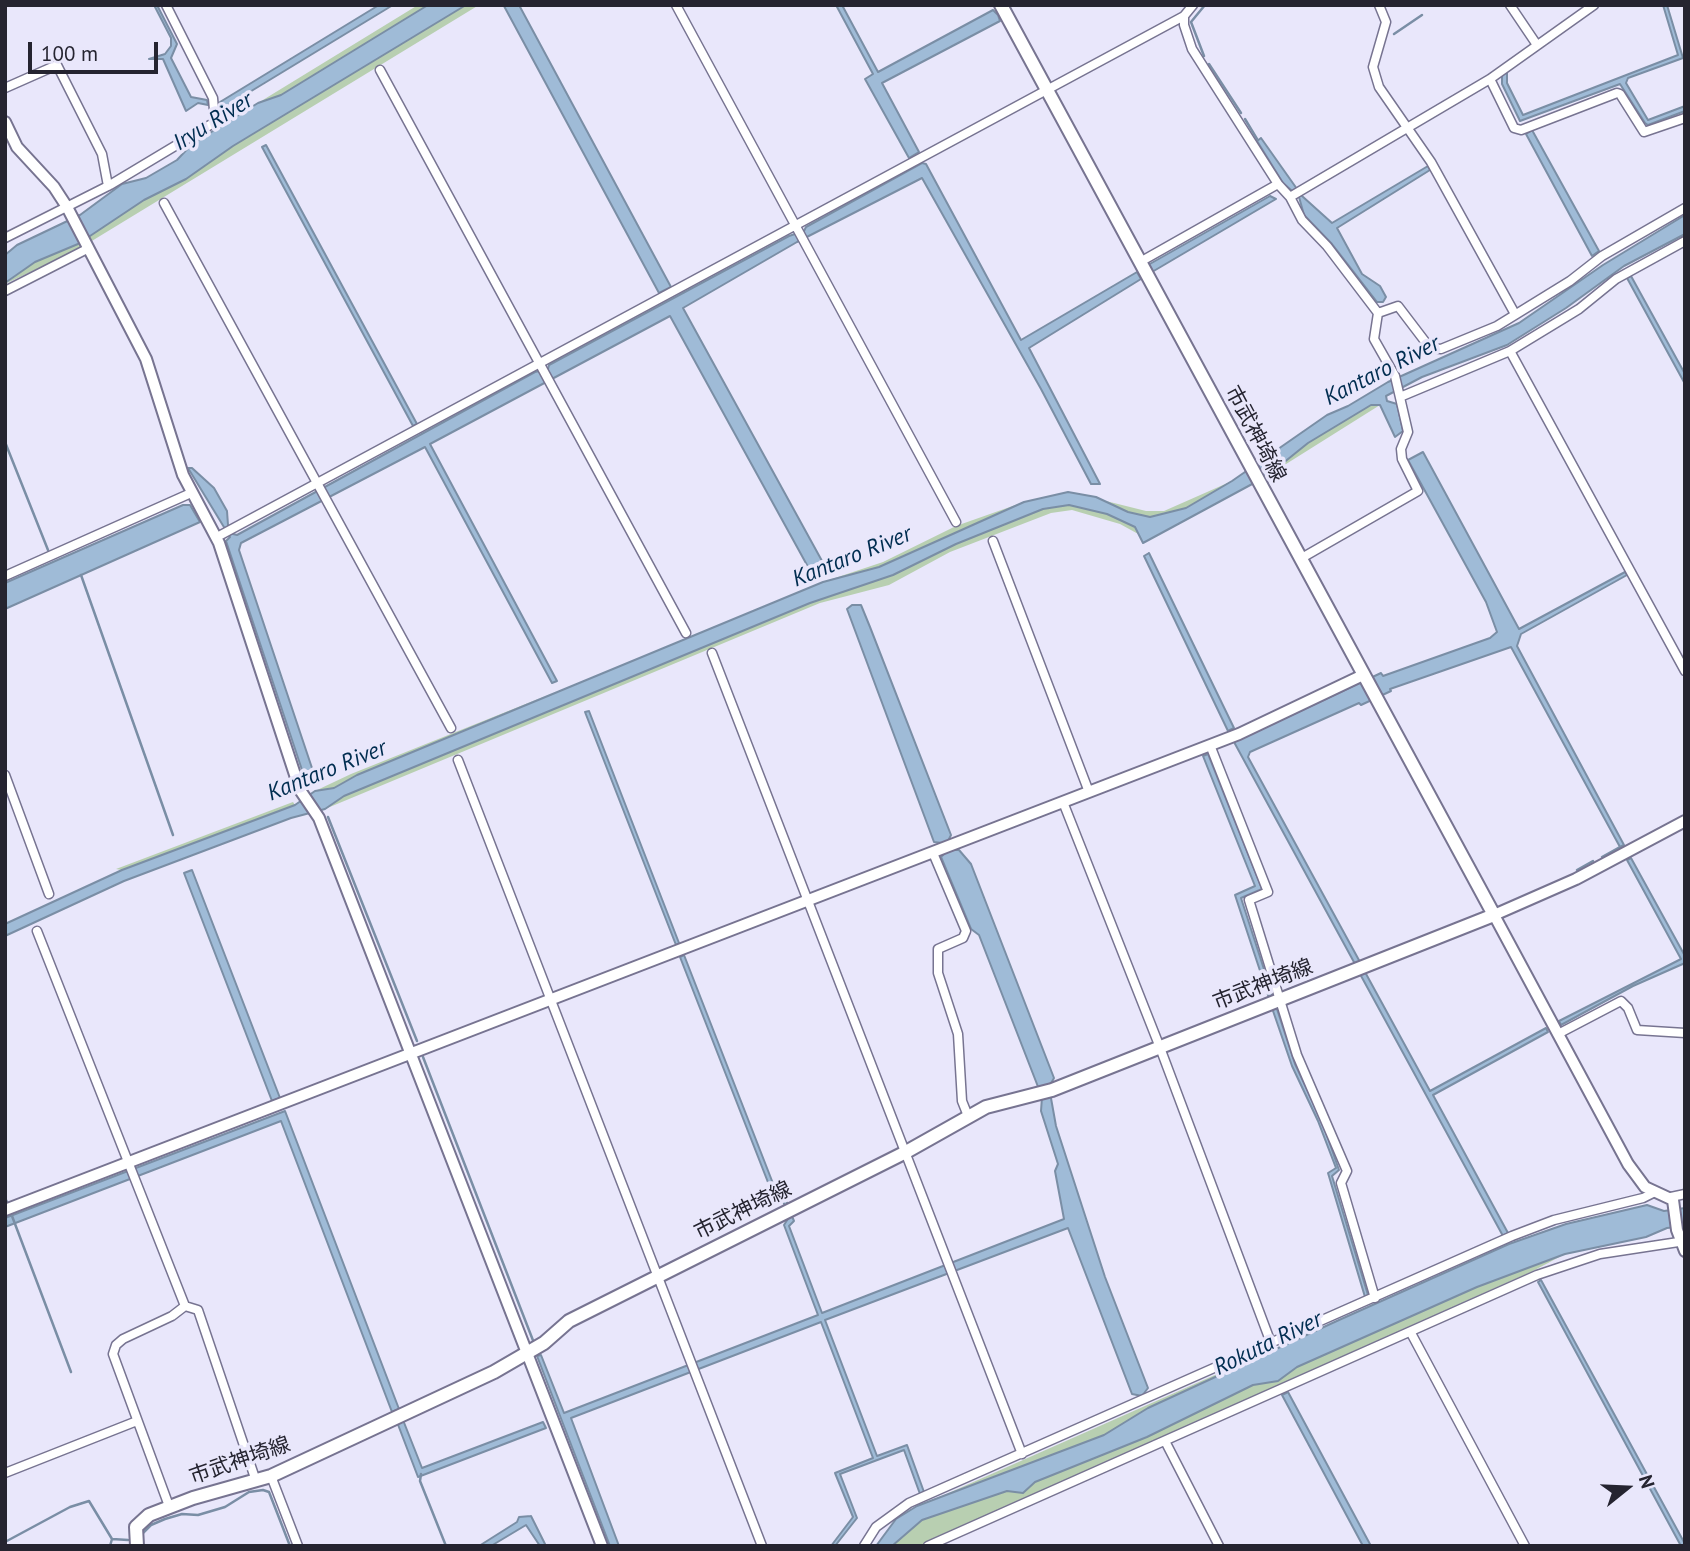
<!DOCTYPE html>
<meta charset="utf-8">
<style>
body{margin:0}
#map{position:relative;width:1690px;height:1551px;overflow:hidden;background:#e9e7fb;font-family:"PT Sans",sans-serif}
canvas{display:block}
.frame{position:absolute;inset:0;border:7px solid #252430;pointer-events:none}
.north{position:absolute;left:1592px;top:1453px;width:70px;height:70px;-webkit-text-stroke:5px #e9e7fb;paint-order:stroke;rotate:72deg;font-size:19px;font-weight:700;line-height:28px;text-align:center;color:#252430}
.north::after{content:'';display:block;margin:auto;width:24px;height:32px;background:#252430;clip-path:polygon(50% 0,100% 100%,50% 72%,0 100%)}
.scale{position:absolute;left:28px;top:42px;width:130px;height:32px;box-sizing:border-box;border:4px solid #252430;border-top:0;padding-left:9px;font-size:21px;line-height:24px;white-space:nowrap;color:#252430;-webkit-text-stroke:5px #e9e7fb;paint-order:stroke}
</style>
<div id="map">
<canvas width="1690" height="1551"></canvas>
<div class="frame"></div>
<div class="north">N</div>
<div class="scale">100 m</div>
</div>
<script>
const ctx = document.querySelector('canvas').getContext('2d');
ctx.lineJoin = 'round';
function fillPath(path, color) { ctx.fillStyle = color; ctx.fill(path, 'evenodd'); }
const poly = rows => new Path2D(rows.map(r => 'M' + r).join(''));
function trace(path, color, width, dash) { ctx.strokeStyle = color; ctx.lineWidth = width; ctx.lineCap = dash ? 'butt' : 'round'; ctx.setLineDash(dash || []); ctx.stroke(path); }
function label(font, color, halo, rows, align = 'center') {
  ctx.font = font + ' "PT Sans","Noto Sans JP",sans-serif'; ctx.lineWidth = 7; ctx.setLineDash([]); ctx.textBaseline = 'middle'; ctx.strokeStyle = halo; ctx.fillStyle = color; for (const [text, x, y, turn = 0] of rows) {
    ctx.save(); ctx.translate(x, y); ctx.rotate((+turn || 0) * Math.PI / 180); ctx.textAlign = isNaN(turn) ? turn : align; if (halo) ctx.strokeText(text, 0, 0); ctx.fillText(text, 0, 0); ctx.restore();
  }
}
fillPath(poly([
 [418,5,428,5,281,95,258,103],
 [466,5,479,5,77,250,5,284,35,262,78,244,144,200,186,179,233,146],
 [1371,405,1380,405,1267,476,1308,443],
 [1232,481,1186,508,1150,517,1128,512,1106,501,1146,511,1164,511],
 [1024,502,879,567,823,582,883,562,956,526],
 [1069,505,1107,514,1135,527,1140,535,1120,524,1072,510,1051,513,950,552,889,585,820,603,325,809,344,796,810,603,893,575,956,544,1043,509],
 [558,691,357,775,334,788,315,791,351,774],
 [293,802,295,805,122,870,116,869],
 [1565,1254,1531,1272,918,1546,892,1546,922,1520,1007,1491,1023,1493,1035,1482,1147,1437,1253,1385,1278,1381,1296,1367,1477,1287],
 [1339,1320,1148,1408,1104,1435,926,1503]
]), '#b8cfb1');
const water = poly([
 [154,5,157,5,177,44,171,58,191,97,207,100,208,105,198,103,186,111,163,59,149,59,165,54,171,46,171,38,154,5],
 [379,5,393,5,225,107,219,107,220,102,379,5],
 [428,5,466,5,233,146,186,179,144,200,78,244,35,262,5,283,5,255,17,245,80,215,122,184,146,178,177,160,192,144,258,103,281,95,428,5],
 [519,5,671,287,659,293,504,6,519,5],
 [836,5,842,5,878,72,993,10,998,15,1000,21,882,83,919,152,909,158,865,79,873,74,836,5],
 [1663,5,1667,5,1683,58,1628,78,1626,83,1648,120,1685,106,1685,111,1648,125,1645,123,1620,84,1520,121,1502,84,1502,75,1507,72,1507,83,1523,115,1678,55,1663,5],
 [1532,130,1599,251,1592,256,1526,134,1532,130],
 [1261,138,1302,196,1332,223,1428,166,1430,170,1337,228,1362,274,1380,286,1386,297,1383,302,1377,302,1332,244,1304,215,1299,197,1283,183,1257,141,1261,138],
 [266,145,417,424,413,426,262,147,266,145],
 [922,163,926,164,1021,340,1137,272,1141,279,1029,348,1100,484,1091,484,1041,389,922,178,797,242,683,308,827,570,813,576,670,316,430,444,557,681,552,683,425,447,241,543,239,550,315,777,305,779,226,541,230,537,188,468,192,468,214,488,227,511,228,525,233,534,237,535,535,372,548,369,549,365,789,236,804,231,806,227,922,163],
 [1270,196,1276,199,1152,272,1148,265,1270,196],
 [1685,215,1685,234,1624,266,1566,308,1507,345,1422,377,1386,396,1387,401,1397,404,1403,431,1395,437,1380,405,1371,405,1308,443,1267,476,1143,543,1135,527,1107,514,1069,505,1043,509,956,544,893,575,810,603,344,796,325,809,291,818,124,881,5,936,5,924,122,870,295,805,315,791,334,788,357,775,823,582,879,567,1024,502,1068,492,1096,497,1128,512,1150,517,1186,508,1232,481,1327,415,1348,406,1388,382,1519,323,1603,265,1685,215],
 [1631,276,1685,374,1685,384,1627,278,1631,276],
 [1423,452,1519,629,1625,572,1627,575,1521,634,1517,646,1624,845,1620,847,1511,647,1390,689,1391,691,1361,705,1359,703,1250,752,1248,757,1360,962,1355,964,1234,742,1381,673,1383,676,1490,638,1497,632,1486,602,1408,460,1423,452],
 [183,505,190,505,200,522,5,609,5,583,183,505],
 [1149,553,1234,728,1228,731,1144,556,1149,553],
 [852,605,861,605,870,627,951,835,948,841,952,850,959,850,971,864,1054,1078,1049,1087,1056,1126,1105,1277,1148,1388,1142,1396,1132,1394,1068,1228,825,1320,877,1456,907,1445,924,1492,920,1494,904,1450,840,1474,857,1518,835,1546,831,1546,853,1517,835,1473,873,1458,821,1322,571,1418,619,1546,610,1546,537,1356,541,1355,564,1413,818,1315,784,1225,791,1214,794,1221,789,1226,822,1313,1064,1219,1055,1171,1058,1164,1041,1111,1042,1097,979,935,971,929,941,857,946,852,942,843,934,842,847,609,852,605],
 [589,711,679,943,676,945,585,712,589,711],
 [1208,754,1262,889,1241,898,1273,997,1269,998,1235,895,1255,886,1203,756,1208,754],
 [1631,858,1685,956,1685,963,1633,986,1561,1025,1559,1021,1681,959,1627,860,1631,858],
 [192,870,280,1098,272,1101,184,873,192,870],
 [684,955,774,1186,780,1186,788,1205,785,1206,778,1190,771,1190,680,957,684,955],
 [1365,972,1430,1091,1546,1028,1548,1032,1433,1095,1508,1233,1503,1236,1360,974,1365,972],
 [1276,1006,1295,1064,1322,1121,1339,1170,1332,1176,1368,1295,1365,1297,1328,1173,1336,1168,1318,1121,1292,1066,1272,1008,1276,1006],
 [285,1111,399,1409,392,1412,281,1121,5,1227,5,1218,285,1111],
 [1647,1205,1664,1211,1685,1208,1685,1226,1667,1228,1646,1237,1565,1254,1477,1287,1297,1367,1278,1381,1253,1385,1147,1437,1035,1482,1023,1493,1007,1491,922,1520,892,1546,876,1546,896,1519,917,1506,1104,1435,1148,1408,1339,1320,1509,1244,1566,1224,1647,1205],
 [1541,1280,1685,1544,1685,1546,1681,1546,1538,1282,1541,1280],
 [1288,1392,1371,1546,1363,1546,1282,1395,1288,1392],
 [403,1420,422,1468,543,1422,546,1428,418,1477,397,1422,403,1420],
 [531,1516,546,1546,540,1546,526,1525,491,1546,479,1546,517,1522,519,1517,531,1516]
]);
fillPath(water, '#9fbbd7');
trace(water, '#7a8ea5', 2);
trace(poly([
 [1394,34,1422,15],
 [1204,56,1191,22,1205,5],
 [1209,64,1241,113],
 [1245,119,1257,139],
 [5,442,48,550],
 [81,575,173,835],
 [328,817,417,1041],
 [1602,857,1620,847],
 [1577,870,1593,861],
 [423,1057,534,1343],
 [5,1198,7,1202],
 [12,1216,71,1372],
 [421,1474,420,1481,446,1546],
 [141,1535,151,1525,165,1519,182,1514,198,1515,225,1507,249,1492,263,1490,269,1492,290,1546],
 [5,1542,70,1507,89,1501,112,1539,128,1540],
 [110,1546,112,1539]
]), '#7a8ea5', 2.5);
const minor = poly([
 [676,5,956,522],
 [1379,5,1386,22,1373,67,1379,87,1431,162,1515,314],
 [1510,5,1537,45],
 [1184,16,1184,25,1192,49,1278,184],
 [380,70,686,633],
 [1490,79,1514,128,1521,130,1617,93,1620,94,1644,132,1685,118],
 [5,88,57,65,102,154,108,186],
 [1290,197,1302,220,1327,246,1378,313,1374,339,1395,376,1408,432,1401,449,1402,459,1418,491,1300,559],
 [164,203,451,728],
 [5,238,110,185,215,122,213,98,166,5],
 [1140,262,1278,184,1290,197,1490,79,1594,5],
 [5,291,89,248],
 [1378,313,1398,306,1430,348,1441,349,1497,326,1570,281,1602,256,1685,208],
 [1510,351,1685,671],
 [1400,397,1510,351,1579,309,1616,279,1685,241],
 [217,537,1184,16,1193,5],
 [993,541,1089,792],
 [5,576,191,493],
 [712,653,1022,1454],
 [1210,745,1268,892,1249,900,1297,1055,1347,1171,1341,1183,1375,1298],
 [458,760,762,1546],
 [5,775,49,894],
 [1063,802,1159,1045,1271,1343],
 [933,853,966,931,963,938,938,949,938,973,958,1034,962,1101,968,1116],
 [37,931,185,1306],
 [1558,1034,1621,1001,1628,1008,1637,1030,1685,1033],
 [1671,1197,1685,1194],
 [185,1306,198,1310,256,1481],
 [1411,1333,1525,1546],
 [1165,1441,1219,1546],
 [5,1473,137,1421],
 [271,1476,298,1546],
 [169,1506,113,1354,116,1345,123,1339,172,1316,185,1306],
 [864,1546,876,1527,909,1503,1512,1236,1554,1220,1643,1198,1655,1192],
 [928,1546,1537,1275,1600,1254,1685,1241]
]);
const tertiary = poly([
 [5,122,17,147,54,187,67,207,146,359,183,475,219,543,300,790,319,818,602,1546],
 [1685,821,1576,879,1494,915,1628,1164,1645,1187,1673,1200,1677,1230,1685,1251],
 [5,1210,1239,734,1363,675]
]);
const secondary = poly([
 [137,1546,136,1527,149,1515,193,1498,271,1476,494,1372,544,1343,569,1321,906,1152,986,1107,1052,1090,1494,915,1001,5]
]);
trace(minor, '#777491', 11);
trace(tertiary, '#777491', 14);
trace(secondary, '#777491', 16);
trace(minor, '#fff', 8);
trace(tertiary, '#fff', 10);
trace(secondary, '#fff', 12);
label('21px', '#252430', '#e9e7fb', [
 ["市武神埼線",1255,434,62],
 ["市武神埼線",1263,985,-21],
 ["市武神埼線",743,1211,-26],
 ["市武神埼線",240,1461,-19]
]);
label('italic 23px', '#002d50', '#e9e7fb', [
 ["Iryu River",213,122,-32],
 ["Kantaro River",1382,371,-27],
 ["Kantaro River",852,557,-22],
 ["Kantaro River",327,771,-22],
 ["Rokuta River",1268,1344,-26]
]);
</script>
